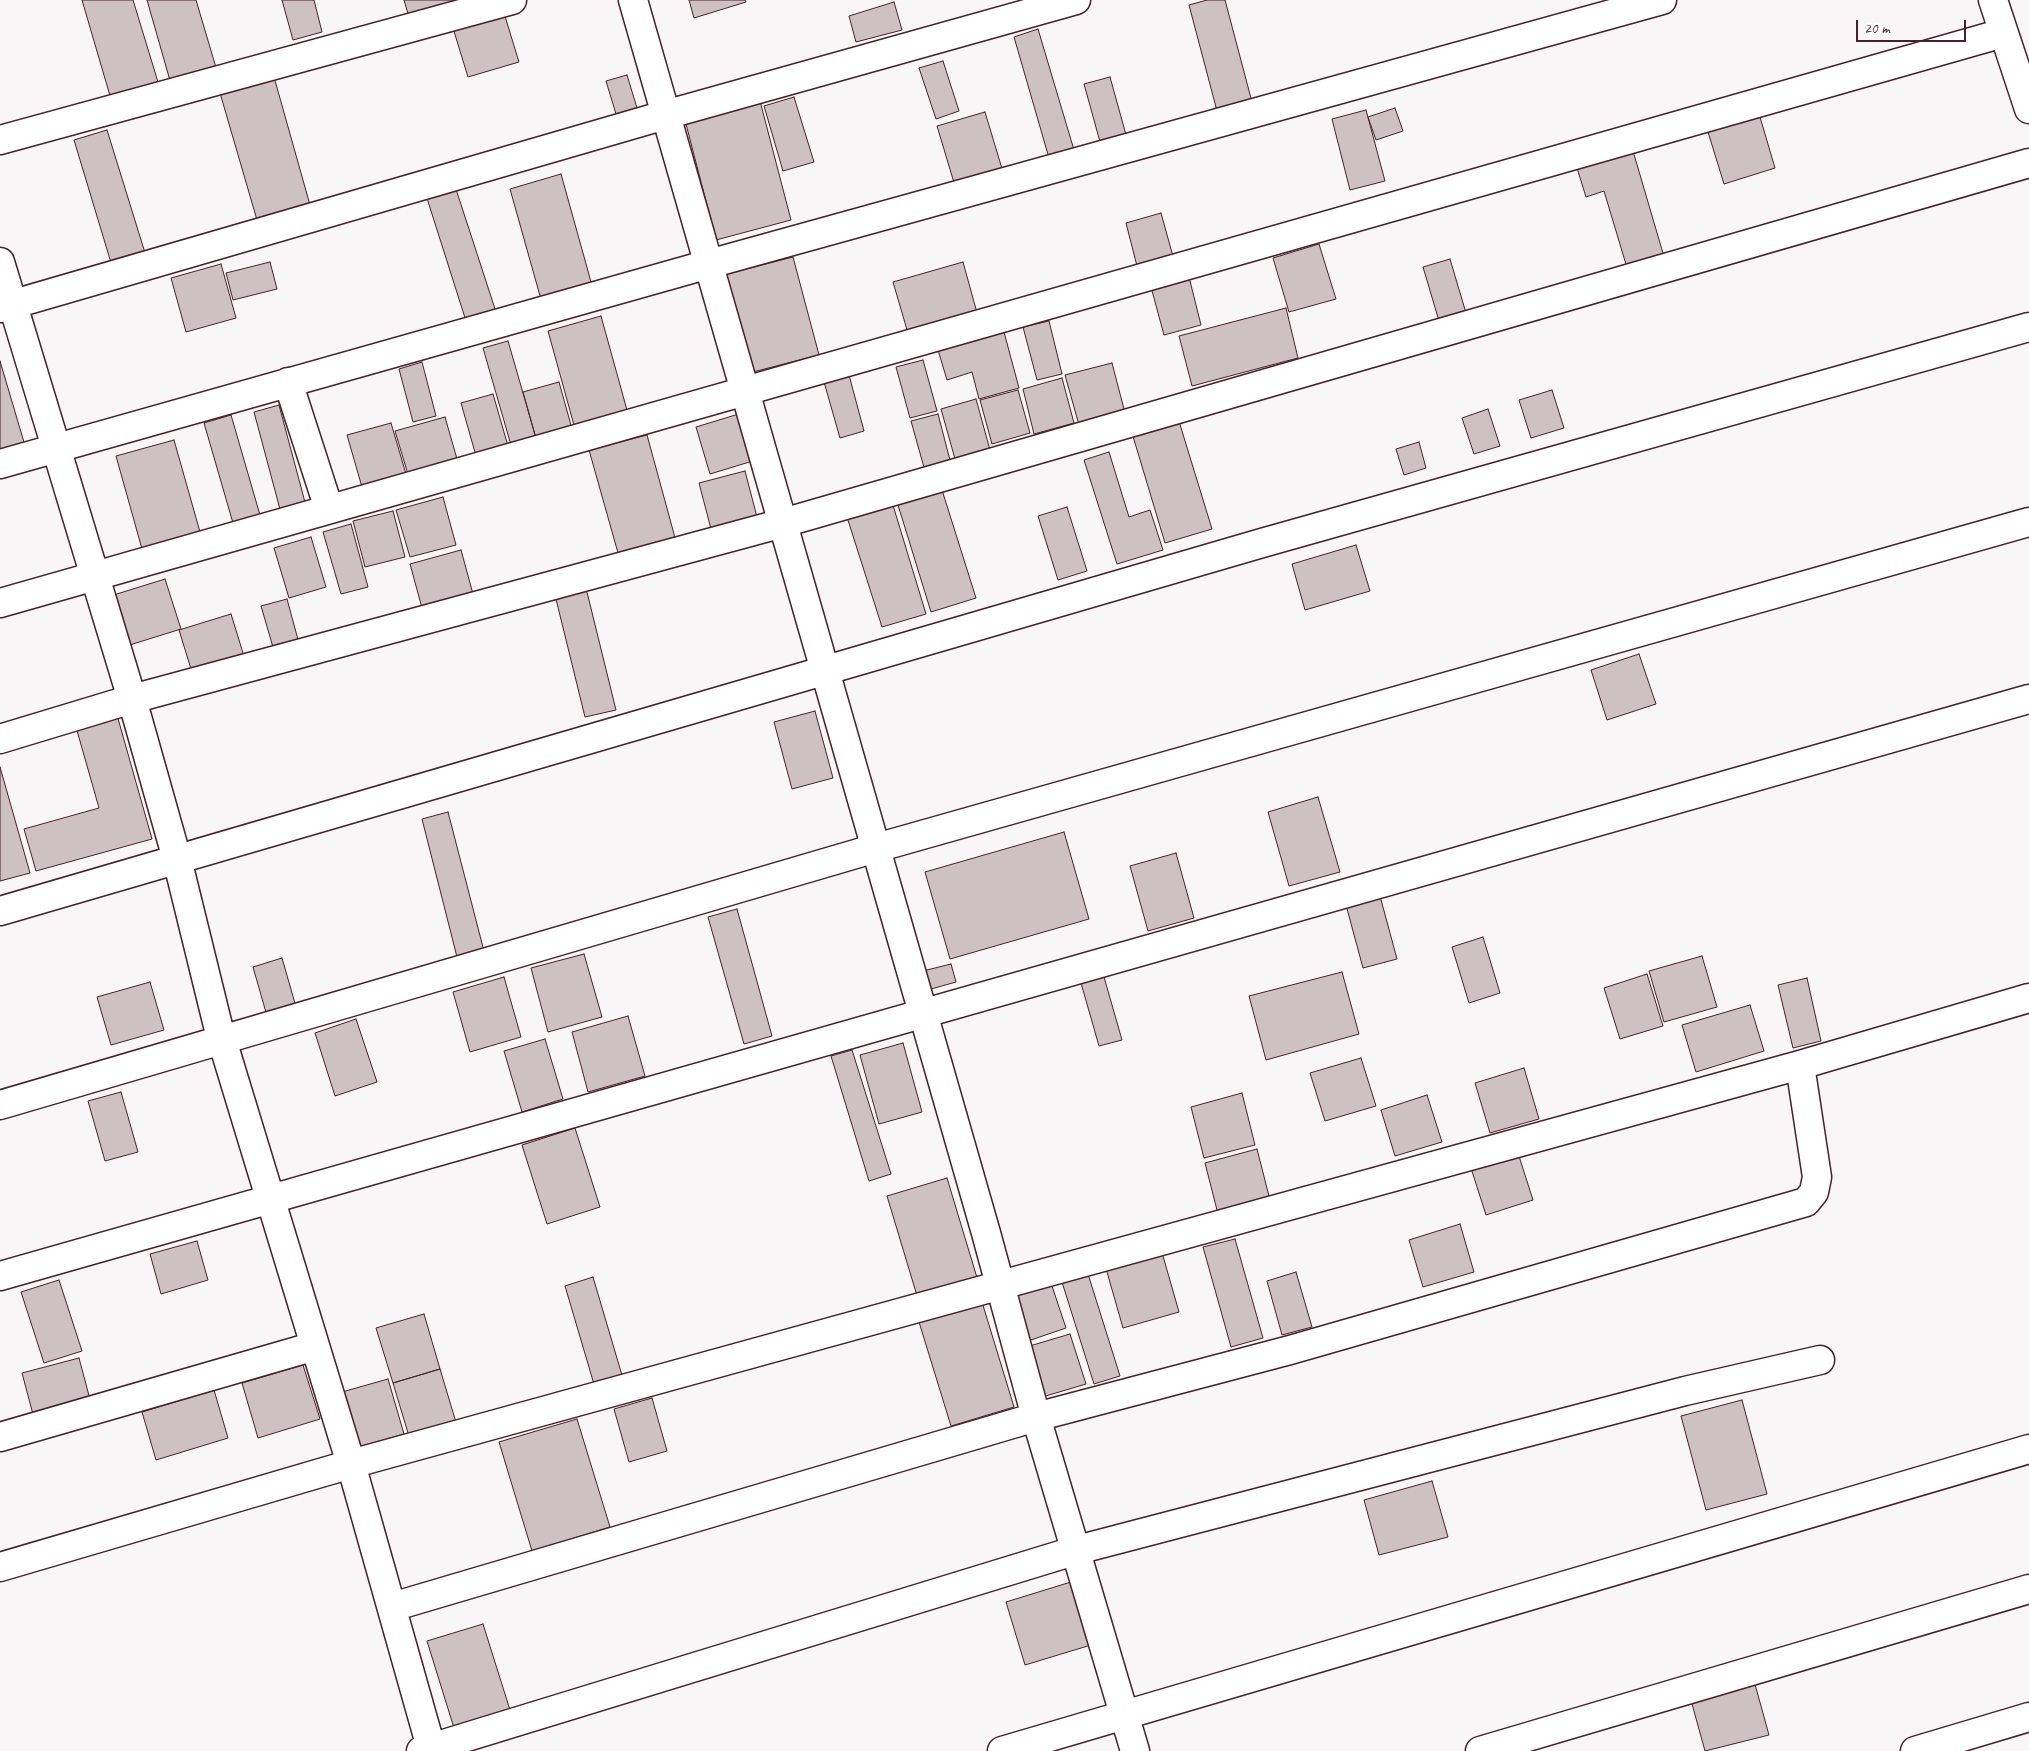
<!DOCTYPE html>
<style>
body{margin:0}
#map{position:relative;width:2029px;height:1751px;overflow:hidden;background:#f8f6f7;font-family:Caveat,sans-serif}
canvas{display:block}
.scale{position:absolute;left:1856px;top:20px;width:110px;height:22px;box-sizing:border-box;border:2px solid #4a1f2b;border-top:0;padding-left:6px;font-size:15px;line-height:18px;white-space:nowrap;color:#4a1f2b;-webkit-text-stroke:4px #fff;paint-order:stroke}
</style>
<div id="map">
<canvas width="2029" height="1751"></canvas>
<div class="scale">20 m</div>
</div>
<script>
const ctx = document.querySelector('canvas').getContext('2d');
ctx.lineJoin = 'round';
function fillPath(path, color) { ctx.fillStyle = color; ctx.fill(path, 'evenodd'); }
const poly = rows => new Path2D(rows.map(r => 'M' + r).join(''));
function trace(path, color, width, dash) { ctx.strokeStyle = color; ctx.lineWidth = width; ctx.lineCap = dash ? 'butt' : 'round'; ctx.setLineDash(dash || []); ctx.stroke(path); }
const building = poly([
 [82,0,133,0,161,92,113,106,82,0],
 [147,0,196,0,217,71,171,84,147,0],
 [282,0,314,0,322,32,293,40,282,0],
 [404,0,454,0,458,11,411,24,404,0],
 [689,0,745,0,746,2,694,18,689,0],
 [1207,0,1225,0,1252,102,1217,111,1189,5,1207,0],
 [894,2,902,30,856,42,849,16,894,2],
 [504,13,519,62,468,77,453,28,504,13],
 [1038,29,1074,150,1049,158,1014,37,1038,29],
 [943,61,959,111,936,119,919,68,943,61],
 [627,75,637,108,616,114,606,81,627,75],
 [274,77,310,205,257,220,220,93,274,77],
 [1110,77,1128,142,1102,149,1084,84,1110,77],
 [794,97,814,162,783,171,764,106,794,97],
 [760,101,791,220,716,240,685,120,760,101],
 [1395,108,1403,131,1376,140,1368,117,1395,108],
 [1366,110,1385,181,1350,190,1332,119,1366,110],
 [985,112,1003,172,955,186,937,126,985,112],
 [1760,117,1775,168,1724,184,1708,132,1760,117],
 [107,130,146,256,112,266,74,140,107,130],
 [1633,151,1665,260,1628,271,1604,191,1586,197,1577,168,1633,151],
 [561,174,593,289,542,303,510,189,561,174],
 [454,183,496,312,466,321,425,192,454,183],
 [1161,213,1174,260,1138,270,1126,223,1161,213],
 [1319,244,1336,299,1289,312,1273,258,1319,244],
 [793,257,819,355,749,373,723,275,793,257],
 [1450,259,1466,313,1439,321,1423,267,1450,259],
 [270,262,277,289,233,300,226,273,270,262],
 [963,262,979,320,910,340,893,282,963,262],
 [221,264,236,318,186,332,171,278,221,264],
 [1189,277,1201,325,1164,335,1151,287,1189,277],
 [1286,308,1298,358,1192,386,1179,336,1286,308],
 [601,316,630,421,577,436,548,331,601,316],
 [1049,321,1062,374,1037,380,1023,327,1049,321],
 [1004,332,1019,388,979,399,972,372,947,380,938,350,1004,332],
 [508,341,538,445,513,452,483,348,508,341],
 [923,360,937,411,910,418,896,367,923,360],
 [0,361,26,449,0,456,0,361],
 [422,362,436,416,413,422,399,369,422,362],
 [1112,363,1125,413,1079,425,1065,375,1112,363],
 [849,375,864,431,840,438,824,382,849,375],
 [1062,378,1074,423,1034,434,1023,389,1062,378],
 [559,382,574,436,538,446,523,392,559,382],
 [1018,390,1030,433,992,444,980,400,1018,390],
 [1552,390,1564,428,1531,438,1519,400,1552,390],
 [493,394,510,453,478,463,461,403,493,394],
 [976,399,990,450,955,459,941,409,976,399],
 [279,405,306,506,281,513,254,412,279,405],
 [1488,409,1500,446,1474,454,1462,418,1488,409],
 [742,413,756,460,710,474,696,427,742,413],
 [938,414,951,464,925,471,911,421,938,414],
 [231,415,262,522,235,530,204,423,231,415],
 [445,417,459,466,410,481,395,431,445,417],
 [1178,418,1212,529,1165,543,1132,433,1178,418],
 [391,423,408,481,364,494,347,435,391,423],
 [647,435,677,545,620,560,589,450,647,435],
 [174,440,200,532,142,549,116,456,174,440],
 [1419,442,1426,468,1404,475,1396,449,1419,442],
 [1109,452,1129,517,1150,510,1163,550,1117,564,1084,460,1109,452],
 [745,471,757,517,711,529,699,483,745,471],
 [942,490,976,598,931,612,898,505,942,490],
 [443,497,456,545,410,557,396,510,443,497],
 [892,502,926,614,882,627,847,517,892,502],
 [1067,507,1087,571,1058,580,1038,516,1067,507],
 [393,511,405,557,365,567,353,521,393,511],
 [351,524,368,587,341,594,323,532,351,524],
 [311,537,326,587,289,598,274,548,311,537],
 [1356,545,1370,591,1305,610,1292,564,1356,545],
 [461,550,473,594,422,608,410,564,461,550],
 [165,579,181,629,120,648,104,598,165,579],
 [585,584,616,710,585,717,554,591,585,584],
 [287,599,300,647,275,654,261,606,287,599],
 [231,614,247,666,195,682,179,630,231,614],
 [1639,654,1656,704,1607,720,1591,670,1639,654],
 [815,711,833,778,792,789,774,722,815,711],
 [117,715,152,839,36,871,24,829,99,808,76,727,117,715],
 [0,767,30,873,0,881,0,767],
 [1318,797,1340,872,1289,886,1268,812,1318,797],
 [448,812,485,955,458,961,422,819,448,812],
 [1064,832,1089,919,950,959,925,872,1064,832],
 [1176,853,1194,918,1148,931,1130,866,1176,853],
 [1380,896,1397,959,1363,968,1346,905,1380,896],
 [737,909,772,1036,744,1044,708,917,737,909],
 [1483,937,1500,993,1469,1003,1452,947,1483,937],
 [584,954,602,1017,548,1032,531,968,584,954],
 [1702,956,1717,1007,1664,1022,1649,971,1702,956],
 [282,958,296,1007,267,1016,253,967,282,958],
 [951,964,956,982,924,991,919,972,951,964],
 [1342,972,1359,1034,1266,1060,1249,996,1342,972],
 [1647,974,1663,1026,1620,1039,1604,988,1647,974],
 [504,977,521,1037,470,1052,453,992,504,977],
 [1104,977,1122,1040,1099,1046,1081,983,1104,977],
 [1807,978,1821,1041,1793,1048,1778,985,1807,978],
 [150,982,164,1030,111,1045,97,997,150,982],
 [1750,1005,1764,1051,1696,1072,1682,1025,1750,1005],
 [628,1016,645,1076,588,1092,572,1032,628,1016],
 [356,1019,377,1082,335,1096,315,1033,356,1019],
 [545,1039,563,1099,522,1112,504,1051,545,1039],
 [903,1043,922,1112,879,1124,860,1055,903,1043],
 [852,1050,891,1174,869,1181,831,1056,852,1050],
 [1361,1058,1376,1106,1325,1121,1310,1073,1361,1058],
 [1524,1068,1539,1119,1490,1133,1475,1083,1524,1068],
 [121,1092,138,1152,105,1161,88,1101,121,1092],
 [1242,1093,1255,1145,1204,1158,1191,1107,1242,1093],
 [1427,1095,1442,1142,1395,1156,1381,1110,1427,1095],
 [575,1128,600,1207,547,1224,522,1145,575,1128],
 [1257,1149,1270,1200,1218,1214,1205,1163,1257,1149],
 [1517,1150,1533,1200,1486,1215,1470,1165,1517,1150],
 [947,1178,978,1281,918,1299,887,1196,947,1178],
 [1460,1224,1474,1272,1423,1287,1409,1240,1460,1224],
 [1235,1239,1263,1338,1231,1347,1203,1247,1235,1239],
 [197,1241,208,1280,161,1294,150,1254,197,1241],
 [1161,1249,1179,1312,1123,1328,1105,1265,1161,1249],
 [1296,1272,1312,1327,1282,1335,1267,1281,1296,1272],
 [1088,1274,1120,1376,1094,1384,1062,1282,1088,1274],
 [593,1277,624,1382,596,1391,565,1286,593,1277],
 [59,1280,82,1351,44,1363,21,1292,59,1280],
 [1051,1283,1066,1328,1022,1343,1007,1299,1051,1283],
 [982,1302,1014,1407,951,1426,919,1322,982,1302],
 [424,1314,440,1369,393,1383,376,1328,424,1314],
 [1070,1334,1086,1384,1039,1398,1023,1348,1070,1334],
 [79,1358,92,1407,35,1422,22,1373,79,1358],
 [303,1365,320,1419,258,1438,242,1383,303,1365],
 [440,1369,458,1429,411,1443,393,1383,440,1369],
 [388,1379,404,1434,351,1449,335,1394,388,1379],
 [214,1390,228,1438,156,1460,142,1412,214,1390],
 [652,1398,667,1451,629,1462,614,1409,652,1398],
 [1742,1400,1767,1494,1706,1510,1681,1416,1742,1400],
 [577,1419,610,1527,532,1551,499,1442,577,1419],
 [1432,1481,1448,1537,1379,1555,1364,1500,1432,1481],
 [1071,1582,1091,1645,1025,1665,1006,1602,1071,1582],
 [483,1624,510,1710,454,1728,427,1641,483,1624],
 [1753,1677,1769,1735,1705,1751,1689,1693,1753,1677]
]);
fillPath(building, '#cdc1c4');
trace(building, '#4a1f2b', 1);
const minor = poly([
 [633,0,986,1233,1036,1417,1135,1751],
 [1993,0,2029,109],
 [0,140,512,0],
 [0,262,132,699,177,859,219,1030,351,1464,432,1751],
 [0,308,665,115,1076,0],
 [288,382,329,509],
 [0,464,709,264,1662,0],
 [0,603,2003,33],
 [0,739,132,699,783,523,2029,163],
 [0,911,1262,543,2029,327],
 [0,1105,876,848,2029,522],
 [0,1276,2029,699],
 [0,1437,315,1346],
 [0,1567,351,1464,1800,1065,2029,998],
 [392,1607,1036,1417,1290,1350,1806,1202,1814,1192,1817,1177,1800,1065],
 [421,1751,1077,1550,1685,1391,1820,1360],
 [1002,1751,2029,1449],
 [1480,1751,2029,1589],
 [1915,1751,2029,1717]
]);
trace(minor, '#4a1f2b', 31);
trace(minor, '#fff', 28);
</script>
